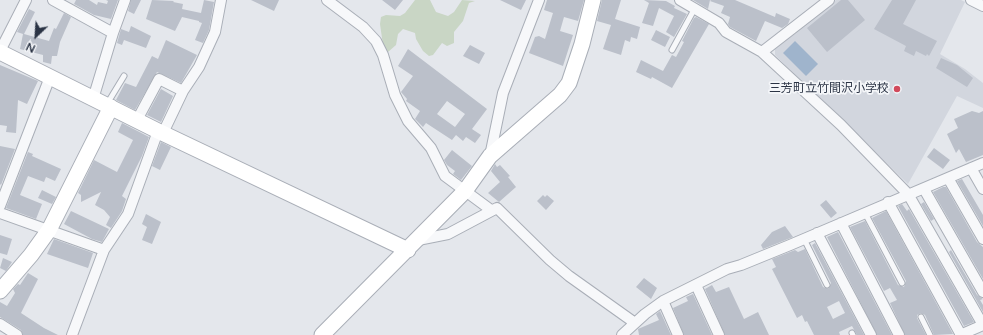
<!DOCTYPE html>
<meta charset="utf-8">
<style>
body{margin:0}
#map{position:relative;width:983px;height:335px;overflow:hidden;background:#e4e7ec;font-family:"Varela Round",sans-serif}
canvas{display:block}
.north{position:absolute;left:16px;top:16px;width:40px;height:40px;-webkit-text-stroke:3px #f4f6f9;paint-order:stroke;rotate:205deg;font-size:11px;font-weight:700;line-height:16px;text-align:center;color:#2b3445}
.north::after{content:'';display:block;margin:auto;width:14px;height:18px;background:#2b3445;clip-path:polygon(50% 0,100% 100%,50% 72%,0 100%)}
</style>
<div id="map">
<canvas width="983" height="335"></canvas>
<div class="north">N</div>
</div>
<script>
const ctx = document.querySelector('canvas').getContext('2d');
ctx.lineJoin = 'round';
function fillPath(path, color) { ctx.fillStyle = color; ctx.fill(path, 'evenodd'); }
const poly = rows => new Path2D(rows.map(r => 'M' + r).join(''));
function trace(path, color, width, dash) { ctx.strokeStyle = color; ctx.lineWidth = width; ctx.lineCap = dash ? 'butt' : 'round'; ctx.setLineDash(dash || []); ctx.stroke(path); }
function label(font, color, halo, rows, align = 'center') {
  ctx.font = font + ' "Varela Round","Noto Sans JP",sans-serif'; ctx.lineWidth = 3.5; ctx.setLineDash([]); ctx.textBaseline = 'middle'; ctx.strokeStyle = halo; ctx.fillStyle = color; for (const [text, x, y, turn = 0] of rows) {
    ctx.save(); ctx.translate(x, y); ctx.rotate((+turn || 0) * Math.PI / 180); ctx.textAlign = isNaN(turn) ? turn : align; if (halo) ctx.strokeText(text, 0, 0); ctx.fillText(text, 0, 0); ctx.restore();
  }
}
fillPath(poly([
 [836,0,961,0,965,2,940,54,965,69,983,83,983,108,957,96,908,184,775,55,775,49]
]), '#d2d6de');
fillPath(poly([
 [415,0,430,0,436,12,448,16,454,12,462,0,475,1,469,3,463,21,454,32,454,43,447,46,442,43,433,55,429,56,423,51,416,39,415,33,403,29,398,34,396,45,388,52,383,45,380,24,381,17,386,15,400,16,405,13]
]), '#c9d6c5');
fillPath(poly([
 [795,41,818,64,806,76,783,53]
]), '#9fb4cc');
fillPath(poly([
 [76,0,89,0,97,5,98,2,107,4,108,1,106,0,118,0,111,19,94,15,74,4],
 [131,0,141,0,134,14,128,11],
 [152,0,174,1,173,2,183,4,182,9,201,13,204,0,214,2,209,30,203,43,195,40,202,23,199,22,199,21,182,17,175,31,146,19],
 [251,0,279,0,274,11],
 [382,0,403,0,395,10],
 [500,0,526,0,521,10],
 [547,0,584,0,578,21,564,17,560,31,573,35,563,66,529,53,535,37,539,36,545,39,553,13,544,10],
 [602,0,621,0,615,19,640,27,637,39,631,37,630,42,625,40,621,55,603,49,611,25,597,21],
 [644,0,666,1,675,6,674,8,687,14,674,37,666,32,674,16,659,8,653,26,642,23,649,3],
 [693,0,710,0,708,9],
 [711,0,735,0,775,17,776,13,790,19,788,24,782,28,765,21,756,41,730,27,728,24,730,17,721,13,724,6,710,1],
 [841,0,848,0,865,20,827,52,807,28],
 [892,0,916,0,903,24,937,41,929,56,927,54,926,56,916,51,914,56,904,51,906,46,874,29],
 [29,9,35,12,24,34,49,41,54,28,56,29,64,13,71,17,60,42,57,56,52,56,51,64,43,62,43,55,20,49,23,34,17,32],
 [696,17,709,24,672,88,652,77,651,79,636,72,641,60,663,71,672,55,676,57,684,42,682,41,694,18],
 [131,26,151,36,146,48,124,40,122,45,117,43,121,29,129,32],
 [656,30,670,37,665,47,651,40],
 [166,40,197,55,181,83,157,72,135,110,116,100,125,83,136,87,152,56,158,59],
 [470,45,485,53,479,64,463,56],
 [408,49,487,109,472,129,481,135,475,143,466,137,463,141,456,135,452,140,426,123,423,127,415,119,420,111,406,101,407,99,401,92,413,76,398,66],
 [447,101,465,114,455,127,437,114],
 [941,58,957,65,973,78,967,87,936,68],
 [0,65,38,81,27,104,18,100,16,133,6,132,7,126,0,125],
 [161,89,173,96,161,122,147,115],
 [972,111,979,113,983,111,983,155,966,162,959,149,956,153,947,134,958,128,954,119],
 [122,123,149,137,142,156,122,196,126,199,122,211,111,228,106,225,110,217,104,210,95,205,101,192,81,202,81,195,78,193,94,160,117,172,133,140,118,132],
 [161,142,171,147,160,170,152,166],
 [0,146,15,149,1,185,0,184],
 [934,148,950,160,943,169,927,157],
 [452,150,472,166,461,180,453,174,455,171,447,165,444,160],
 [28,152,33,154,32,156,61,169,55,181,46,177,44,182,28,176,20,195,42,204,36,219,6,208],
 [495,164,497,167,500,165,510,176,508,177,516,187,499,202,488,193,500,182,491,171],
 [962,179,983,215,983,226,957,181],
 [943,187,946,187,977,242,983,247,983,279,933,192],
 [42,190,56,197,52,204,38,198],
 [543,195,545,197,547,195,554,201,546,210,537,201],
 [826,200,837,213,831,218,820,205],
 [924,202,934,219,931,221,921,204],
 [902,204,907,211,909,209,974,322,964,326,898,206],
 [71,211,109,229,102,242,92,239,64,224],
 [886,211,953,334,934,335,925,315,921,313,917,315,917,318,926,335,905,335,890,303,897,300,890,288,884,291,850,227,865,221,898,285,904,287,906,281,872,218],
 [146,214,161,222,152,244,142,240,147,227,142,224],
 [785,226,793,237,763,249,761,245,772,232],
 [838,232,892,335,877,335,827,237],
 [0,235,12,239,7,255,0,253],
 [54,239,93,253,88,268,47,254],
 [815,243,864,335,857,335,852,326,839,332,840,335,814,335,807,321,805,322,802,315,797,318,772,269,776,267,772,259,795,250,798,252,805,249,823,287,828,289,831,283,812,245],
 [839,301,845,313,833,319,827,307],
 [951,250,977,295,983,299,980,300,983,305,983,312,949,252],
 [3,258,12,262,6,271,0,268],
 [28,273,38,279,21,313,44,328,58,335,23,335,21,330,0,317,0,302,7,306,15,293,13,289,18,284,20,285],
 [644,278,657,288,651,299,636,287],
 [712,285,716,292,729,287,744,319,758,312,769,335,725,335,705,289],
 [693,294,712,335,684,335,673,308,688,301,686,297],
 [660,311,671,335,639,335,638,329,659,320,656,314]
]), '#bbc0ca');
const lane = poly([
 [672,50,695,8],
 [107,104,124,76],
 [865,213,902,283],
 [804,239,827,285],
 [921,317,930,335],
 [852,333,853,335]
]);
const street = poly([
 [53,0,113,33],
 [327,0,363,27,376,41,383,55,395,95,408,121,431,148,445,176,491,210],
 [680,0,719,23,726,32,762,52,841,125,908,194,983,325],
 [971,0,983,6],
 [0,51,26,0],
 [762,52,829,0],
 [93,99,113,33,125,0],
 [137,120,159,79,183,91],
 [163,133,183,91,199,67,215,32,221,0],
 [490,156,503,93,539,0],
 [971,168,983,189],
 [948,178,983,239],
 [924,189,983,292],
 [888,202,961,335],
 [0,206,50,77],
 [0,213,104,250],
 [841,223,899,335],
 [817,233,871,335],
 [418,240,448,234,497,208,550,260,569,276,635,323],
 [696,285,719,335],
 [663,301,678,335],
 [0,324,17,335],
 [72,335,104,250,128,214,158,131],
 [622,335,645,314,663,301,727,269,741,265,790,245,983,163],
 [960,335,983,325]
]);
const secondary = poly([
 [0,52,158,131,408,250],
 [0,291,31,255,49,230,111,107],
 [322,335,465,191,490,156,560,95,569,83,582,44,593,0]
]);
trace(lane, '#a9aeb7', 7);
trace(street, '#a9aeb7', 12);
trace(secondary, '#a9aeb7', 17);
trace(lane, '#f7f8fa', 5);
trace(street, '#f7f8fa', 10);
trace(secondary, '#fff', 15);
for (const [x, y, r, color] of [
 [897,89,4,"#d1495b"]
]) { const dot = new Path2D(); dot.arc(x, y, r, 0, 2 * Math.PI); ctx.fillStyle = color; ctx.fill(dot); trace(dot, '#f4f6f9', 1.5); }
label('12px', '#2b3445', '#f4f6f9', [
 ["三芳町立竹間沢小学校",889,89]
], 'right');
</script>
